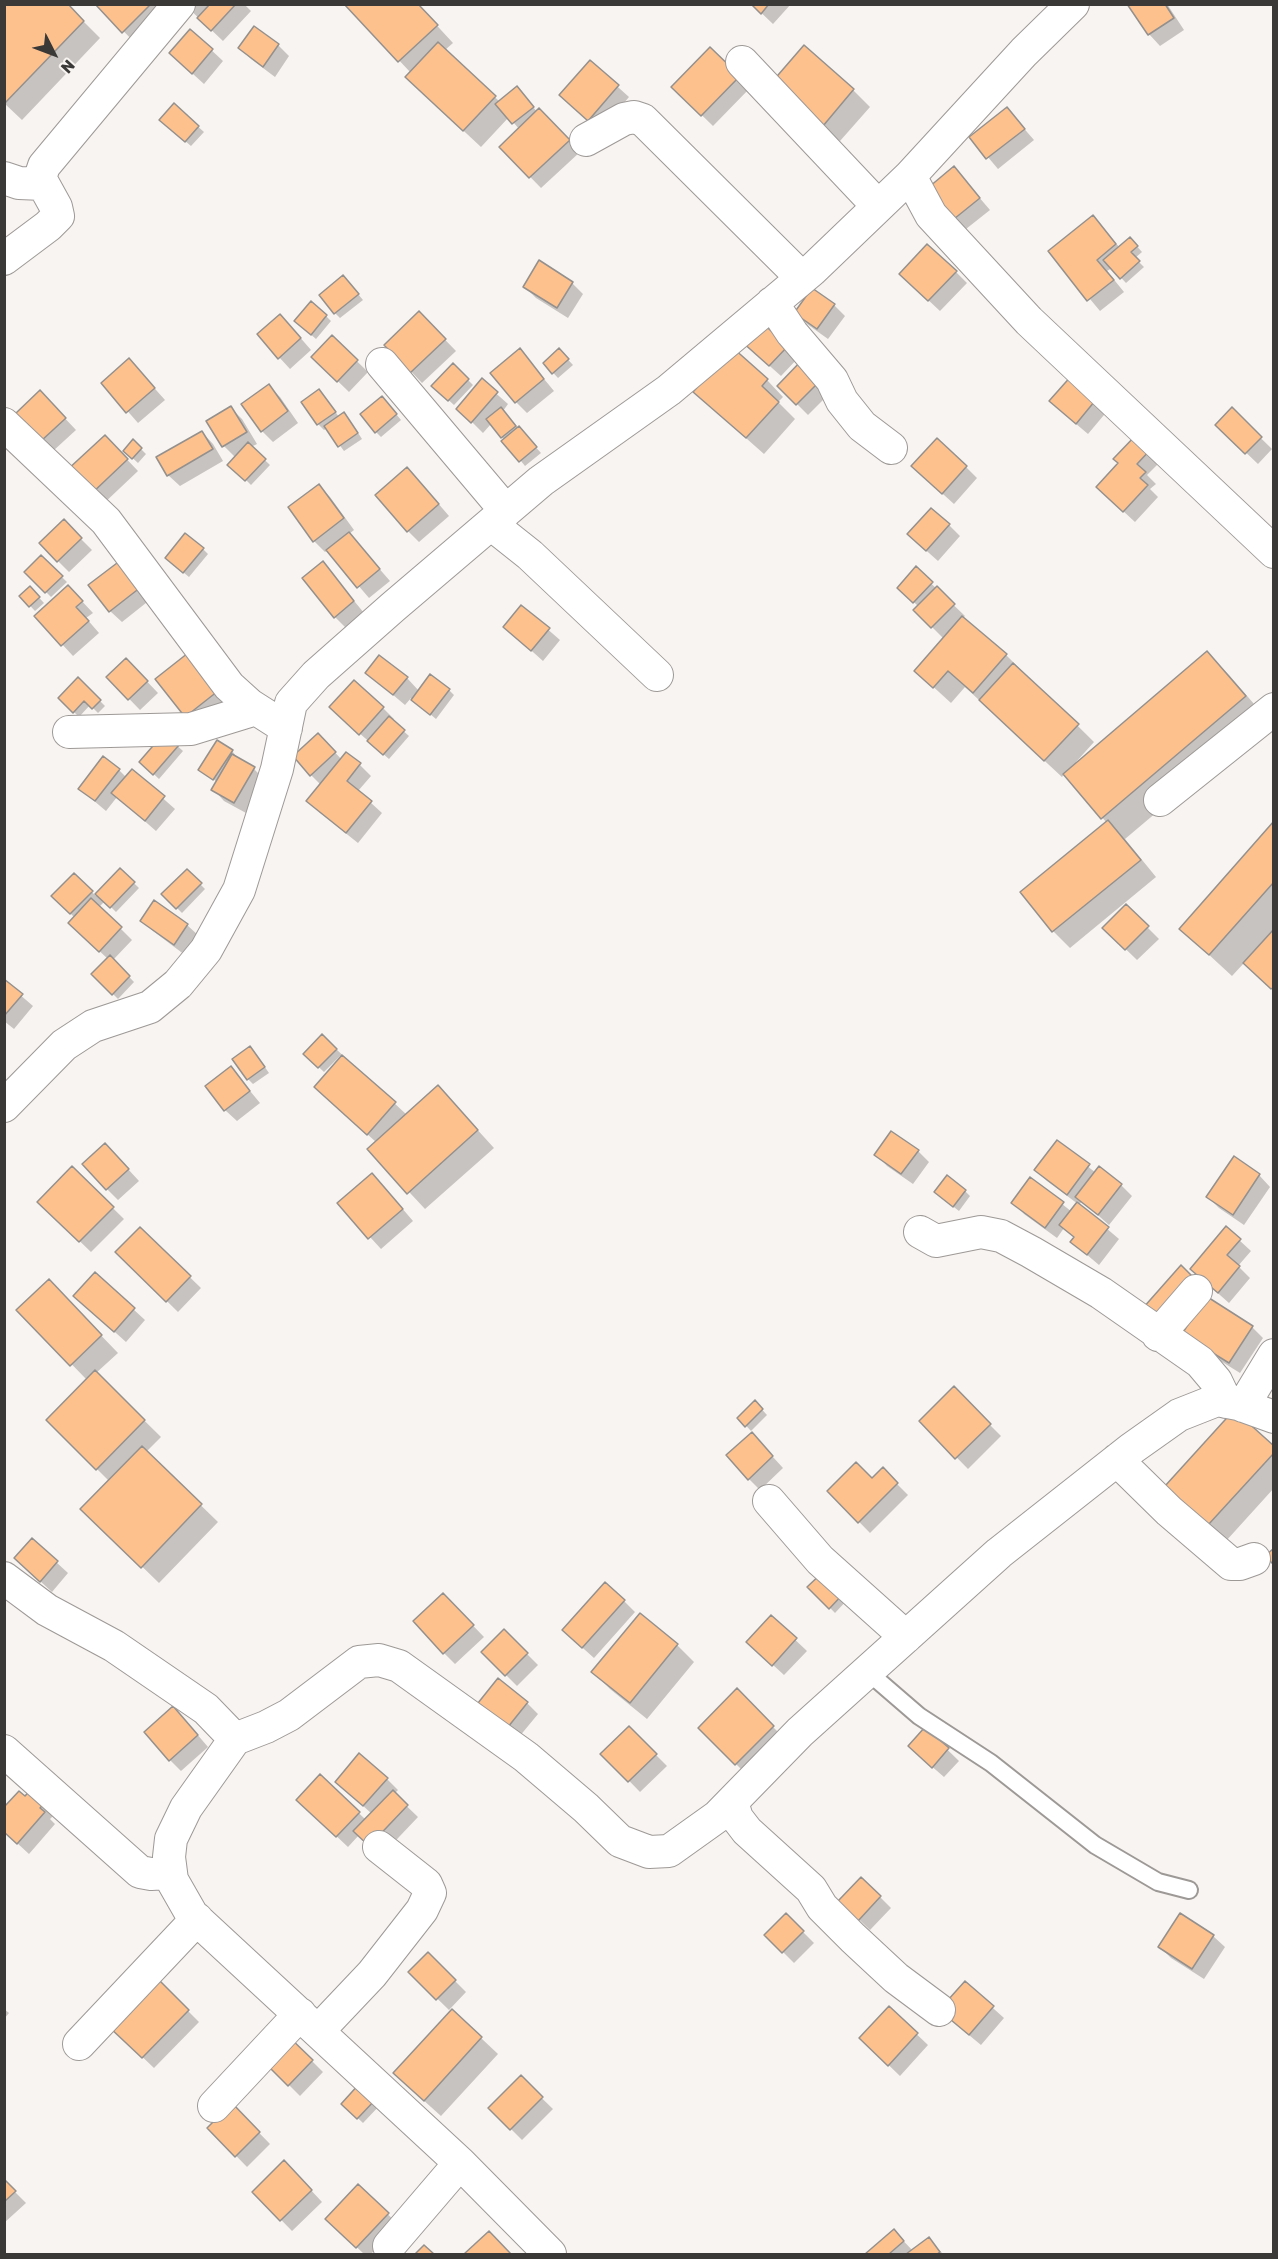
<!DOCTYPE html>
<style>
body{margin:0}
#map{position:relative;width:1278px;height:2259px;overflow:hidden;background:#f8f4f1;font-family:Rubik,sans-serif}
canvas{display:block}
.frame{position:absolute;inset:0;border:6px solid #3b3938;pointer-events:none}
.north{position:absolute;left:24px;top:24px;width:60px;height:60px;-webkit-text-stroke:4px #f8f4f1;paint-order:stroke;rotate:132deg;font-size:16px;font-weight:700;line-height:24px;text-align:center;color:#3b3938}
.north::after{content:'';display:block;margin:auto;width:21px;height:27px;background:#3b3938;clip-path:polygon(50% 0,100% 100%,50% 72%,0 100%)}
</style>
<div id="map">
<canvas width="1278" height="2259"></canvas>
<div class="frame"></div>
<div class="north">N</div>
</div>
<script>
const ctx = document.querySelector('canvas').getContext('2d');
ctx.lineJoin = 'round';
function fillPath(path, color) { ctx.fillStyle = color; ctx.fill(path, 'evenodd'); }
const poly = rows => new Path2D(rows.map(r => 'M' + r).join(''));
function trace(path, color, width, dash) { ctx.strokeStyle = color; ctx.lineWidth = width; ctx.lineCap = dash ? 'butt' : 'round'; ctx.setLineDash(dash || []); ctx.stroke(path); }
fillPath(poly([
 [66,4,100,38,22,120,4,103],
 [97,4,244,4,251,11,223,41,185,5,140,48],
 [346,4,417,4,453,43,445,50,500,102,522,93,537,112,539,110,580,152,541,188,501,147,519,129,509,117,481,147,424,94,411,73],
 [752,4,791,4,773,24],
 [1129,4,1167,4,1184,30,1160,46,1149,34],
 [191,31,223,61,204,84,182,64],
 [278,45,289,56,275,77,251,59,240,48],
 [710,49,750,88,713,126,673,87],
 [590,62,629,97,600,131,572,106],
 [853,90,870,107,840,141,791,98],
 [174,105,204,132,191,146,166,125],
 [1007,109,1034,140,998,169,971,137],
 [954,168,990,210,966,229,955,218],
 [1093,217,1120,248,1135,244,1142,252,1135,258,1144,267,1126,283,1112,268,1107,271,1124,292,1100,311,1050,251],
 [956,272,967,283,940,311,912,285],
 [348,282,363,300,340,318,335,313],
 [572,283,583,294,568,318,536,298,525,287],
 [834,305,845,316,828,339,807,324,796,313],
 [419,313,456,351,422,383,386,345],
 [326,316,331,321,316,339,301,326],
 [760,323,798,358,781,376,754,352],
 [291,327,311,350,290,369,279,357],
 [332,337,368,372,349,392,313,357],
 [520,350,554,391,527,413,516,402],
 [559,350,573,365,558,378,545,364],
 [803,361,833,390,808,415,779,386],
 [453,365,473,385,454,405,433,386],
 [140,372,165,400,138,423,103,383],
 [1073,376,1109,409,1088,434,1062,412],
 [767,380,783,397,778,402,795,419,764,454,712,408],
 [482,381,508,404,503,411,541,453,525,466,491,424,483,433,469,419],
 [269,386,280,397,298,423,273,442,262,431],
 [40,392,76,430,53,451,17,414],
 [324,396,339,417,349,419,362,439,344,451,327,428,324,430,319,425,303,402],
 [387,403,401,420,381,437,376,432],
 [231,408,242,419,257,444,251,447,270,465,251,485,230,464,236,458,224,446,208,421],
 [1232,410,1272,449,1258,464,1217,425],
 [202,432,213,444,223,461,180,486,168,475],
 [1138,435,1163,459,1147,475,1156,484,1150,489,1158,497,1135,522,1109,498,1120,464],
 [133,441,146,454,138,463,125,451],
 [116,448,138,471,101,506,90,495],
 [966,467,977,478,954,504,924,477],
 [418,480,449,516,419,542,408,531],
 [319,486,330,497,354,530,349,534,390,581,369,598,328,550,325,552,314,541],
 [949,525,960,536,938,561,920,545],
 [75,533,92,550,69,572,58,561],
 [203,549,208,554,189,577,172,563],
 [41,557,67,582,51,597,26,572],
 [120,562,151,599,122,622,110,611],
 [323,563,364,613,346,628,335,617],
 [916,569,965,616,963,618,1006,655,1094,742,1076,762,1077,763,1207,653,1229,675,1267,719,1125,839,1156,877,1070,948,1053,931,1107,823,1064,774,1062,777,965,687,951,703,916,671,944,639,915,610,918,606,899,588],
 [30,588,44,603,35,611,21,596],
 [79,598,93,613,86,618,99,633,73,656,36,616],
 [522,607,560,640,543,661,505,627],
 [199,666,228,703,186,716],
 [137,671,158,693,140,710,108,677],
 [367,673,407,678,419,691,449,690,454,695,436,719,411,698,405,705],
 [78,679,105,706,98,713,90,705,79,717,60,698],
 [383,708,394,719,392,721,409,736,389,759,342,718],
 [165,735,183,751,159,779,141,762],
 [217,742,232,751,237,757,236,758,254,769,265,780,246,813,224,801,213,789,217,782,200,769],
 [329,746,342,760,360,765,371,776,358,791,382,813,358,843,319,812,321,785,311,775],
 [119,770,126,777,132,771,175,809,156,831,117,797,106,811,80,789],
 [1274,823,1274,991,1244,963,1232,976,1181,929],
 [120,870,139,888,116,912,105,901,99,907,132,940,113,960,134,982,118,999,93,974,108,959,81,934,75,918,53,896,74,875,96,896],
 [187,871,205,889,182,913,163,894],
 [155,902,187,925,199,936,185,955,153,931,142,920],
 [1126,906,1159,939,1137,960,1104,928],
 [4,981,33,1006,14,1029,4,1021],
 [322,1036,407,1115,454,1104,494,1148,425,1209,369,1149,376,1142,327,1098,342,1058,340,1056,324,1072,305,1054],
 [255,1053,269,1073,253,1084,248,1079],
 [231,1068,260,1103,237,1121,225,1110],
 [1057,1142,1096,1173,1121,1185,1132,1196,1109,1225,1082,1201,1079,1205,1119,1239,1099,1265,1072,1242,1075,1238,1064,1228,1057,1238,1024,1214,1013,1202,1031,1179,1072,1212,1078,1204,1047,1181,1036,1170],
 [918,1151,929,1162,913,1184,887,1166,876,1154],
 [116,1156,139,1181,118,1200,107,1189],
 [1235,1158,1259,1175,1270,1187,1244,1225,1219,1208,1208,1197],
 [72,1168,124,1219,91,1252,39,1202],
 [383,1186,413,1221,381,1249,339,1203],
 [965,1191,970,1196,959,1211,941,1197],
 [1226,1228,1251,1251,1238,1266,1250,1278,1229,1303,1203,1280],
 [140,1229,201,1288,178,1312,117,1252],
 [95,1274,145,1320,126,1342,87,1307],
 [65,1298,118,1353,96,1373,161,1437,146,1452,218,1522,159,1583,83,1509,109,1481,48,1420,87,1380,19,1310],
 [1252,1327,1263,1338,1240,1373,1195,1345],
 [954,1389,1001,1436,968,1469,921,1421],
 [755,1402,767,1415,751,1431,739,1418],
 [762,1445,783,1468,760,1490,749,1479],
 [1274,1448,1274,1488,1226,1541,1167,1486],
 [883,1470,908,1495,870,1533,829,1491,872,1480],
 [32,1540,68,1573,52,1592,27,1569],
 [810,1587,848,1599,835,1613],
 [624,1601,635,1612,594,1658,575,1641],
 [454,1606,484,1637,455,1664,444,1653],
 [640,1615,677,1645,694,1662,647,1719,610,1689,593,1672],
 [771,1617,807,1651,784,1675,760,1653],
 [504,1631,538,1665,517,1686,483,1652],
 [737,1691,784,1738,747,1775,700,1728],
 [527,1703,538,1714,519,1737,491,1714],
 [184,1719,208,1747,181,1771,170,1760],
 [629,1728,667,1766,640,1792,603,1754],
 [926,1729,959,1761,944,1777,921,1757],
 [320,1776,366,1820,372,1814,337,1782,387,1779,398,1790,394,1794,418,1817,381,1856,359,1835,348,1847,298,1800],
 [25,1798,59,1810,50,1819,55,1824,29,1854,4,1831],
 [862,1879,891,1908,870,1930,840,1901],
 [786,1915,814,1943,794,1963,766,1935],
 [1213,1936,1225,1947,1204,1979,1171,1958,1160,1947],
 [428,1954,466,1992,449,2010,410,1972],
 [156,1979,199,2022,154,2068,110,2026],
 [965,1983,1004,2018,981,2045,952,2021],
 [889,2008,928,2045,900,2076,872,2049],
 [4,2009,9,2013,4,2019],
 [481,2038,498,2054,441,2116,412,2090],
 [264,2060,312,2061,323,2072,300,2096],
 [521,2078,553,2109,522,2140,490,2108],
 [360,2085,381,2104,363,2123,343,2104],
 [232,2105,270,2144,247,2167,209,2128],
 [295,2173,322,2202,292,2231,254,2192],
 [4,2181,26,2203,4,2223],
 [358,2186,399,2225,371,2254,364,2254,327,2219],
 [894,2231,913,2251,929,2239,943,2254,868,2254],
 [489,2233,509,2254,466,2254]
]), '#0003');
const building = poly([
 [4,4,68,4,84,21,4,104,4,4],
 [95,4,151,4,122,33,95,4],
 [210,4,236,4,211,31,197,18,210,4],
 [344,4,418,4,438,25,398,62,344,4],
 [751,4,769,4,761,14,751,4],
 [1127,4,1165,4,1174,18,1148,35,1127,4],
 [254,26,279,44,263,67,238,48,254,26],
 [190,29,213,49,192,74,169,53,190,29],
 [438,42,496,96,463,131,405,77,438,42],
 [804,45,854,89,823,126,772,82,804,45],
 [710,47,740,76,701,116,671,87,710,47],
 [590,60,619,85,588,121,559,95,590,60],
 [517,86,534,107,512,124,495,104,517,86],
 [174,103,199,126,185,142,159,120,174,103],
 [1007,107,1025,129,986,159,969,137,1007,107],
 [539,108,570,140,529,178,499,147,539,108],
 [954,166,980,198,954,219,929,187,954,166],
 [1093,215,1116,244,1097,260,1114,280,1087,301,1048,251,1093,215],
 [1130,237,1138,246,1131,252,1140,261,1120,279,1103,260,1130,237],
 [927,244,957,271,928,301,899,274,927,244],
 [539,260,573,282,557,308,523,287,539,260],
 [343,275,359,294,334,314,319,295,343,275],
 [812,288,835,304,817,329,794,313,812,288],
 [311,301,327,315,311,335,294,321,311,301],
 [419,311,446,339,410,373,384,345,419,311],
 [280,314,301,338,278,359,257,334,280,314],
 [760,321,788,346,769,366,741,341,760,321],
 [332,335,358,360,337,382,311,357,332,335],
 [732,347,768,379,762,386,779,402,746,438,693,392,732,347],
 [520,348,544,379,515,403,490,373,520,348],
 [559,348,569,359,552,374,543,363,559,348],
 [129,358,155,388,126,413,101,383,129,358],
 [803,359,823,378,796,405,777,386,803,359],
 [453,363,469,379,448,401,431,386,453,363],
 [1073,374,1099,396,1076,424,1049,401,1073,374],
 [482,378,498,392,471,423,456,409,482,378],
 [269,384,288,411,261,432,241,404,269,384],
 [319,389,336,412,317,425,301,402,319,389],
 [40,390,66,418,41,441,15,414,40,390],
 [382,396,397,414,375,433,360,414,382,396],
 [231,406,247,432,222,447,206,421,231,406],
 [501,407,516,426,501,438,486,419,501,407],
 [1232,407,1262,437,1245,454,1215,425,1232,407],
 [344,412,358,433,338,447,324,426,344,412],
 [519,426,537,447,519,462,501,441,519,426],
 [202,431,213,449,167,476,156,457,202,431],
 [1138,433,1153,447,1137,464,1146,472,1140,478,1148,485,1123,512,1096,487,1118,463,1113,459,1138,433],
 [105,435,128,459,89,496,66,471,105,435],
 [937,438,967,466,942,494,911,466,937,438],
 [133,439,142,448,132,459,123,451,133,439],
 [248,442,266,459,245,481,227,465,248,442],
 [407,467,439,504,407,532,375,495,407,467],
 [319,484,344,518,313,542,288,507,319,484],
 [931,508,950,524,926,551,907,534,931,508],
 [64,519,82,538,57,562,39,543,64,519],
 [349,532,380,569,357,588,326,550,349,532],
 [185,533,204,548,183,573,165,558,185,533],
 [41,555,63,576,45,593,24,572,41,555],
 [121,560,141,587,109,612,88,585,121,560],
 [323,561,354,601,334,618,302,578,323,561],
 [916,566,933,582,913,603,897,588,916,566],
 [68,585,83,601,76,607,89,621,61,646,34,616,68,585],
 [30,586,40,597,29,607,19,596,30,586],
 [937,586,955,604,931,628,913,610,937,586],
 [521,605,550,628,531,651,503,627,521,605],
 [962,616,1007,654,973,693,948,671,933,688,914,671,962,616],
 [1207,651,1246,696,1101,819,1063,774,1207,651],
 [188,653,218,691,185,717,155,679,188,653],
 [379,655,408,677,393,695,365,673,379,655],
 [126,658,148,681,128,700,106,677,126,658],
 [1013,663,1079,724,1044,761,979,700,1013,663],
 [430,674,450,689,430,715,411,700,430,674],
 [78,677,101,700,92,709,84,701,73,713,58,698,78,677],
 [354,680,384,707,359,735,329,707,354,680],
 [389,716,405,730,383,755,367,741,389,716],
 [165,732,179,745,153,775,139,762,165,732],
 [318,733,336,752,310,776,293,756,318,733],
 [217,740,233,750,213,780,198,770,217,740],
 [346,752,361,763,347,781,372,801,346,833,306,801,346,752],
 [232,754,255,767,234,803,211,790,232,754],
 [103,756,120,769,95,801,78,789,103,756],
 [132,769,165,796,145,821,111,793,132,769],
 [1108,820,1141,860,1052,932,1020,892,1108,820],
 [1274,821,1274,882,1209,955,1179,929,1274,821],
 [120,868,135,882,110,908,95,894,120,868],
 [187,869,202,883,176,909,161,894,187,869],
 [74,873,93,891,70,914,51,896,74,873],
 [91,898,122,927,99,952,68,923,91,898],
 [154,900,188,924,174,945,140,921,154,900],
 [1126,904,1149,926,1125,950,1102,928,1126,904],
 [1274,929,1274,987,1271,989,1243,963,1274,929],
 [110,955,130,976,112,995,91,974,110,955],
 [4,979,23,994,4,1016,4,979],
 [322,1034,337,1049,318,1068,303,1054,322,1034],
 [250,1046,265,1067,247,1080,232,1059,250,1046],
 [342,1055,396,1102,367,1135,314,1087,342,1055],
 [231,1066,250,1091,224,1111,205,1086,231,1066],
 [438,1085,478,1130,407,1194,367,1149,438,1085],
 [891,1131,919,1150,901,1174,874,1155,891,1131],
 [1057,1140,1090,1164,1067,1195,1034,1170,1057,1140],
 [105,1143,129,1169,106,1190,82,1164,105,1143],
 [1234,1156,1260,1174,1233,1215,1206,1197,1234,1156],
 [72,1166,114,1207,79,1242,37,1202,72,1166],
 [1099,1166,1122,1184,1098,1215,1075,1197,1099,1166],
 [372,1173,403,1209,368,1239,337,1203,372,1173],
 [947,1175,966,1190,953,1207,934,1192,947,1175],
 [1030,1177,1064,1202,1045,1228,1011,1203,1030,1177],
 [1077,1202,1109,1227,1087,1255,1070,1242,1074,1237,1059,1225,1077,1202],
 [1226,1226,1241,1239,1227,1255,1240,1266,1218,1293,1190,1269,1226,1226],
 [140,1227,191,1276,166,1302,115,1252,140,1227],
 [1181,1265,1192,1276,1159,1322,1143,1308,1181,1265],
 [95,1272,135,1308,114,1332,73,1296,95,1272],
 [49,1279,102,1335,70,1366,16,1310,49,1279],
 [1206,1296,1253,1326,1229,1363,1182,1334,1206,1296],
 [95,1370,145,1420,96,1470,46,1420,95,1370],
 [954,1386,991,1424,955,1459,919,1421,954,1386],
 [755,1400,763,1409,745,1427,737,1418,755,1400],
 [1234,1410,1274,1446,1274,1453,1208,1525,1165,1486,1234,1410],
 [752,1432,773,1456,748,1480,726,1455,752,1432],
 [142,1446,202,1504,141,1568,80,1509,142,1446],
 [856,1462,872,1478,883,1467,898,1483,858,1523,827,1491,856,1462],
 [32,1538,58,1561,40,1582,14,1558,32,1538],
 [1274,1548,1274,1565,1265,1556,1274,1548],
 [823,1572,844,1593,829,1609,807,1587,823,1572],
 [605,1582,625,1600,582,1648,562,1630,605,1582],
 [443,1593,474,1625,443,1654,413,1621,443,1593],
 [640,1613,678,1644,630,1703,591,1672,640,1613],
 [771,1615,797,1638,772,1666,746,1642,771,1615],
 [504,1629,528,1653,505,1676,481,1652,504,1629],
 [498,1678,528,1702,508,1727,478,1703,498,1678],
 [737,1688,774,1726,735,1765,698,1728,737,1688],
 [173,1706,198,1735,169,1761,144,1732,173,1706],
 [629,1726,657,1754,628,1782,600,1754,629,1726],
 [925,1727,949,1748,932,1768,908,1746,925,1727],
 [359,1753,388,1778,363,1806,335,1782,359,1753],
 [320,1774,360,1812,336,1837,296,1800,320,1774],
 [35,1785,49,1798,40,1808,45,1812,17,1844,4,1832,4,1807,19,1791,25,1796,35,1785],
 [393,1790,408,1805,369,1846,353,1831,393,1790],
 [861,1877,881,1896,858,1921,838,1901,861,1877],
 [786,1913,804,1931,782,1953,764,1935,786,1913],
 [1180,1913,1214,1935,1192,1969,1158,1947,1180,1913],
 [428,1952,456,1980,436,2000,408,1972,428,1952],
 [156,1977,189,2010,142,2058,108,2026,156,1977],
 [965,1981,994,2006,969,2035,939,2010,965,1981],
 [889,2006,918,2033,888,2066,859,2038,889,2006],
 [452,2009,482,2037,424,2101,393,2073,452,2009],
 [287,2035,313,2060,288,2086,262,2060,287,2035],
 [521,2075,543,2097,510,2130,488,2108,521,2075],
 [360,2083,377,2098,357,2119,341,2104,360,2083],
 [232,2103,260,2132,235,2157,207,2128,232,2103],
 [284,2160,312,2190,280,2221,252,2192,284,2160],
 [4,2179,16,2191,4,2202,4,2179],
 [358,2184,389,2213,356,2248,325,2219,358,2184],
 [894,2229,904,2241,889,2254,865,2254,894,2229],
 [489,2231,511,2254,464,2254,489,2231],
 [929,2237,940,2252,937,2254,906,2254,929,2237],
 [424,2245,434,2254,415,2254,424,2245]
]);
fillPath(building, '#fdc18e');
trace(building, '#94908d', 1.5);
const service = poly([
 [868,1672,919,1716,991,1763,1095,1845,1158,1882,1189,1890]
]);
const minor = poly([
 [742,62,877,205],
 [586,140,624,119,634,117,643,120,802,278],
 [910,176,931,215,1029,321,1274,552],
 [4,178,19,183,43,184],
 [4,259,48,226,58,216,56,207,40,178,44,166,179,4],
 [772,303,792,333,832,380,842,401,862,426,891,448],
 [382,364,506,511],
 [4,424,106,521,229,686,250,705,286,728],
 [491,524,530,555,657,675],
 [69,732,191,729,256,709],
 [1160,800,1274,709],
 [4,1106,64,1045,93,1026,150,1007,178,984,206,950,239,890,277,769,291,703,316,675,393,607,541,481,669,390,812,270,910,176,1024,52,1073,4],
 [920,1232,936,1241,981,1232,1001,1236,1031,1252,1101,1293,1200,1362,1216,1381,1226,1402],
 [1158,1335,1196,1291],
 [1243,1406,1274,1355],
 [1117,1460,1169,1511,1231,1564,1240,1564,1254,1559],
 [769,1501,820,1560,906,1637],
 [4,1578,47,1610,114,1646,206,1709,235,1739,266,1727,289,1715,359,1662,379,1660,399,1666,526,1757,586,1808,620,1841,649,1852,669,1851,718,1816,800,1732,999,1553,1131,1449,1179,1415,1217,1400,1238,1404,1274,1417],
 [235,1739,186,1808,171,1839,169,1857,172,1880,192,1915,460,2163,550,2254],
 [4,1751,140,1872,151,1874,170,1873],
 [732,1802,737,1818,747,1831,811,1889,822,1907,853,1938,896,1978,939,2010],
 [318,2031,372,1974,422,1910,430,1893,426,1884,379,1847],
 [79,2044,197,1919],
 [214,2106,300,2014],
 [389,2246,460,2163]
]);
trace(service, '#9d9997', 20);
trace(minor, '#9d9997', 34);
trace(service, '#fff', 16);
trace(minor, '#fff', 32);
</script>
